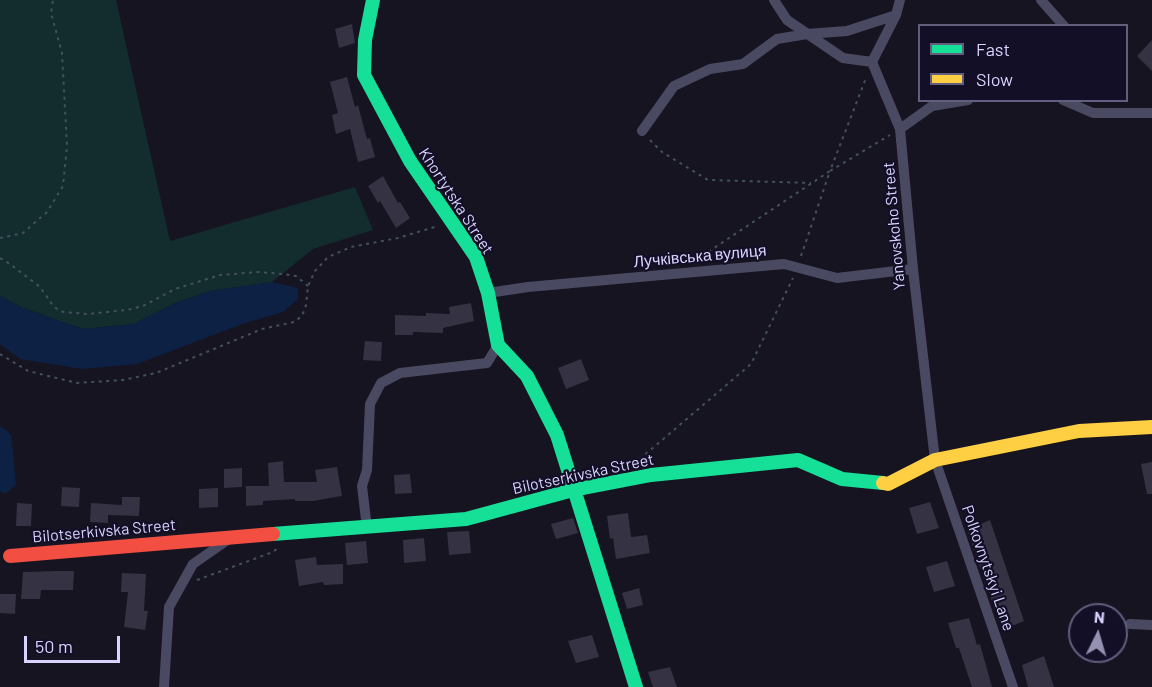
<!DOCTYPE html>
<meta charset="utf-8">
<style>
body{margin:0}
#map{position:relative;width:1152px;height:687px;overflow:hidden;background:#161421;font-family:Barlow,sans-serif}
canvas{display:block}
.legend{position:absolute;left:918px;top:24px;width:210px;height:78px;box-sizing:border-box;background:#130f26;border:2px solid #625e7d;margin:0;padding:8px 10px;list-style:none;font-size:18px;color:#d9d4ff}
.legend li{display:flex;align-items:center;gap:12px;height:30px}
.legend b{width:30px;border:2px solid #625e7d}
.north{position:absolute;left:1068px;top:603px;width:60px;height:60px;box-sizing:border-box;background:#130f26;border:2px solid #625e7d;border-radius:50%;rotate:5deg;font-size:16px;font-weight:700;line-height:24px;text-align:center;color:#d9d4ff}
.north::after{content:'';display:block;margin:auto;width:21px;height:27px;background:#9591b1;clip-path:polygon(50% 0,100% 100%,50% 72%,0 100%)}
.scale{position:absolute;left:24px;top:636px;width:96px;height:27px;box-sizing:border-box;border:3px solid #d9d4ff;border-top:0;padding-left:8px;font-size:18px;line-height:21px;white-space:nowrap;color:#d9d4ff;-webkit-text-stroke:4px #130f26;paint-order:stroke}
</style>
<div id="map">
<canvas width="1152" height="687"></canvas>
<ul class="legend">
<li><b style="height:8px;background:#16e098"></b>Fast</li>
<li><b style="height:8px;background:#ffcf43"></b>Slow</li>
</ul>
<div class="north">N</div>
<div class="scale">50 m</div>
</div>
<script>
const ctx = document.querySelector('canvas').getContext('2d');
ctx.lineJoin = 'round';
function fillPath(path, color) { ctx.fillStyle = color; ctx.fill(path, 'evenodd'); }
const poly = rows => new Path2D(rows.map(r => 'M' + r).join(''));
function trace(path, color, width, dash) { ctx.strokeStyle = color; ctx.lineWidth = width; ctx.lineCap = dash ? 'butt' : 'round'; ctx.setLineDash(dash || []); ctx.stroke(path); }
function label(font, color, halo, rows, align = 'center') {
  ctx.font = font + ' Barlow,sans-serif'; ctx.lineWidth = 4.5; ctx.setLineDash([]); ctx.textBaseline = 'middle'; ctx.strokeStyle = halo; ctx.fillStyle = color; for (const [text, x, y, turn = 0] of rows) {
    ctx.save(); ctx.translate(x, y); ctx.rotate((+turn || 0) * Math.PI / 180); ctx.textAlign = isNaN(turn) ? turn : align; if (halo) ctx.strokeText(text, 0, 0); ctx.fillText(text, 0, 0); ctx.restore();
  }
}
fillPath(poly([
 [0,0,116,0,170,241,355,187,373,230,313,249,272,282,210,291,173,304,134,324,83,329,23,308,0,296]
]), '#132c2d');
fillPath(poly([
 [272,282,298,288,298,299,283,312,245,323,137,364,82,369,20,359,0,344,0,296,23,308,83,329,134,324,173,304,210,291],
 [0,426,11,434,16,485,5,494,0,491]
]), '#0d2144');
fillPath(poly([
 [352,24,355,43,339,48,335,29],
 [1152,40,1152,71,1137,56],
 [347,77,355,107,358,105,367,139,370,138,375,157,358,162,350,129,336,134,332,115,338,113,330,82],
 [383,176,398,203,400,202,410,218,396,228,380,201,378,203,368,186],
 [471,303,474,321,443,328,443,333,413,332,413,335,395,335,395,315,426,316,426,313,450,314,449,307],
 [365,341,382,342,381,361,363,360],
 [581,359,589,380,566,389,558,368],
 [283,461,284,482,317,482,315,470,337,467,342,496,313,501,295,501,295,499,263,501,263,505,246,506,246,486,269,486,268,463],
 [1152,462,1152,494,1147,494,1141,464],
 [242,468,242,487,224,488,224,469],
 [410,474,412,493,395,494,394,475],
 [62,487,80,488,79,507,61,506],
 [218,488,218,507,199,508,199,489],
 [122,497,140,497,139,516,108,515,108,523,90,522,91,503,122,505],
 [930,502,939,528,917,534,909,508],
 [17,503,32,504,31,526,16,526],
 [628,513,631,537,647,535,650,553,616,559,613,538,610,539,607,516],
 [573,518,578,533,556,539,551,524],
 [990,520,1024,621,1002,630,967,530],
 [469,531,471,553,449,555,447,532],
 [424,538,426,561,404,563,403,540],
 [366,541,368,563,347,565,345,543],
 [316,557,317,565,343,564,343,584,324,585,323,582,299,586,295,560],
 [947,561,955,586,934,592,926,567],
 [56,571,74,571,73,590,41,590,40,599,21,599,23,572],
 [122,573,146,574,144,611,148,611,145,630,124,627,128,592,121,592],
 [639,588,643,605,627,609,622,593],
 [0,594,16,594,15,614,0,613],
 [969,618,977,645,980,644,992,687,972,687,959,648,956,648,948,623],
 [592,635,599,657,576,663,568,641],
 [1044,656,1054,687,1028,687,1022,665],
 [670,667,677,687,653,687,648,672]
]), '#343243');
trace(poly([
 [650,140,662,152,708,180,811,183],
 [0,238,23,233,47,212,63,186,67,146,62,53,51,13,53,0],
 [801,256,830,171,890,135],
 [0,258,10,264,40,287,54,307,63,312,88,314,127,310,143,306,175,289,220,275,259,272,283,274,296,276,308,286],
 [696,260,830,171,866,78],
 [0,354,28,371,77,383,123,380,156,373,262,329,294,322,302,316,306,305,308,286,315,271,328,257,351,247,398,238,438,226],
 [634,464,751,364,793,278],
 [197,580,273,552,278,548]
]), '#44505f', 2, [3, 4.5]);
trace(poly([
 [774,0,787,20,843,58,872,62],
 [900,0,896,15,872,62,900,129,913,269,935,460,1013,687],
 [1041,0,1064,26],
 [1063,100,1093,113,1152,113],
 [900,129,932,106,968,100],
 [642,131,674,86,710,69,743,64,777,39,807,34,847,31,896,15],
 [488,293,528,287,784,264,837,278,913,269],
 [367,528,362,486,367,470,370,404,381,383,400,373,487,363,498,345],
 [1130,624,1152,625],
 [164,687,169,607,193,564,229,539]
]), '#4a4962', 10);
trace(poly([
 [373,0,365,40,364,75,410,161,476,257,488,293,498,345,527,376,557,435,636,687],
 [273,534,466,519,573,490,651,475,798,460,842,479,883,483]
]), '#16e098', 14);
trace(poly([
 [883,483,888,484,935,460,1079,431,1152,427]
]), '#ffcf43', 14);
trace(poly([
 [10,556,273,534]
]), '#f24e42', 14);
label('16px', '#d9d4ff', '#130f26', [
 ["Khortytska Street",456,201,57],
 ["Yanovskoho Street",894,226,-95],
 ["Лучківська вулиця",700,256,-5],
 ["Bilotserkivska Street",583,474,-12],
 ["Bilotserkivska Street",104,531,-5],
 ["Polkovnytskyi Lane",988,568,71]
]);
</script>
